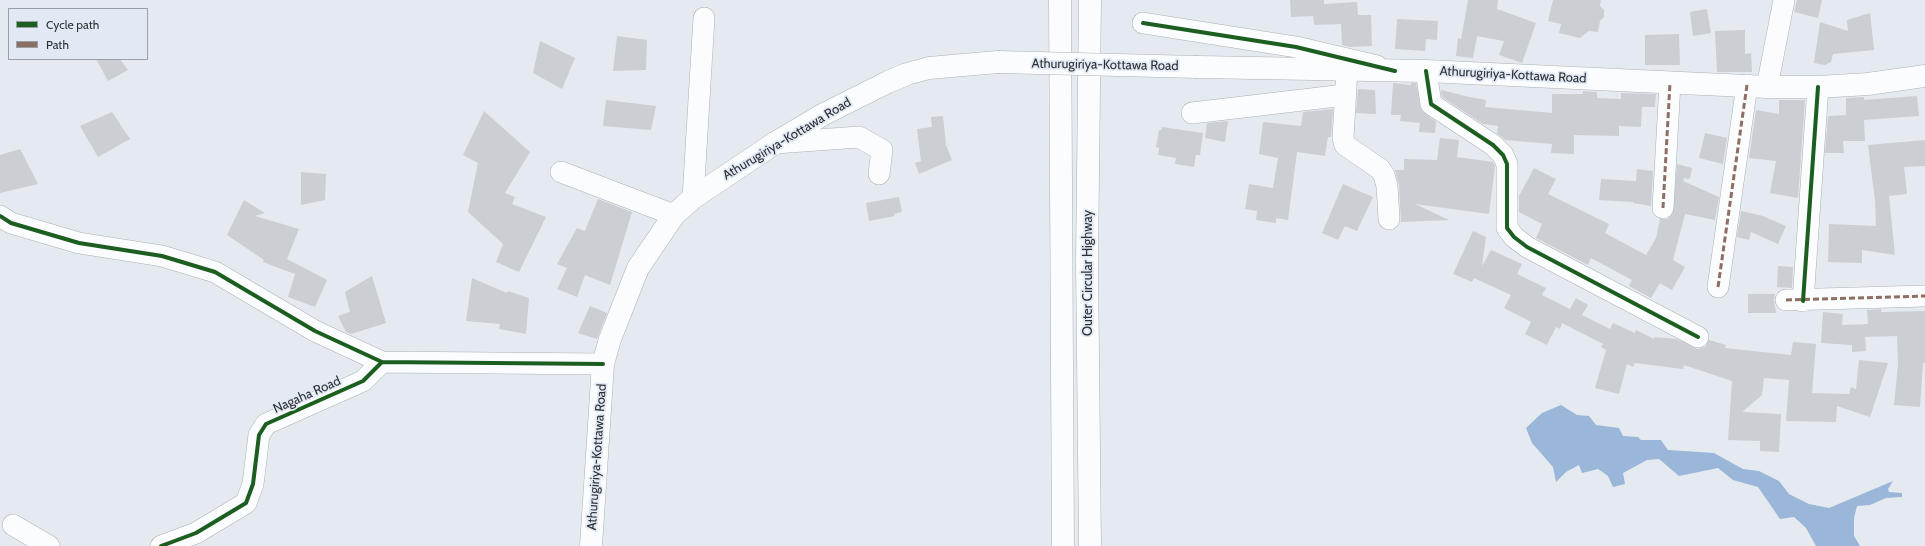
<!DOCTYPE html>
<style>
body{margin:0}
#map{position:relative;width:1925px;height:546px;overflow:hidden;background:#e5eaf0;font-family:Cabin,sans-serif}
canvas{display:block}
.legend{position:absolute;left:8px;top:8px;width:140px;height:52px;box-sizing:border-box;background:#e1eaf4;border:1px solid #999fa7;margin:0;padding:5px 7px;list-style:none;font-size:12px;color:#2c2f33}
.legend li{display:flex;align-items:center;gap:8px;height:20px}
.legend b{width:20px;border:1px solid #999fa7}
</style>
<div id="map">
<canvas width="1925" height="546"></canvas>
<ul class="legend">
<li><b style="height:5px;background:#1b5e20"></b>Cycle path</li>
<li><b style="height:5px;background:#8d6e63"></b>Path</li>
</ul>
</div>
<script>
const ctx = document.querySelector('canvas').getContext('2d');
ctx.lineJoin = 'round';
function fillPath(path, color) { ctx.fillStyle = color; ctx.fill(path, 'evenodd'); }
const poly = rows => new Path2D(rows.map(r => 'M' + r).join(''));
function trace(path, color, width, dash) { ctx.strokeStyle = color; ctx.lineWidth = width; ctx.lineCap = dash ? 'butt' : 'round'; ctx.setLineDash(dash || []); ctx.stroke(path); }
function label(font, color, halo, rows, align = 'center') {
  ctx.font = font + ' Cabin,sans-serif'; ctx.lineWidth = 3.5; ctx.setLineDash([]); ctx.textBaseline = 'middle'; ctx.strokeStyle = halo; ctx.fillStyle = color; for (const [text, x, y, turn = 0] of rows) {
    ctx.save(); ctx.translate(x, y); ctx.rotate((+turn || 0) * Math.PI / 180); ctx.textAlign = isNaN(turn) ? turn : align; if (halo) ctx.strokeText(text, 0, 0); ctx.fillText(text, 0, 0); ctx.restore();
  }
}
fillPath(poly([
 [1561,405,1577,415,1589,416,1596,425,1619,428,1623,436,1638,437,1641,440,1661,440,1668,450,1714,453,1743,469,1759,471,1779,481,1789,494,1809,504,1829,508,1893,481,1888,489,1889,492,1902,493,1902,497,1886,498,1870,505,1857,506,1854,518,1854,536,1860,546,1816,546,1806,528,1794,517,1780,519,1758,487,1733,480,1718,468,1679,476,1659,459,1647,460,1623,473,1625,484,1613,487,1608,476,1598,469,1582,473,1579,465,1566,472,1556,482,1553,467,1532,443,1526,428,1542,413]
]), '#9ab6d8');
fillPath(poly([
 [1290,0,1324,0,1324,4,1357,2,1358,15,1371,15,1372,46,1350,47,1342,45,1341,24,1314,25,1313,16,1291,17],
 [1468,0,1498,0,1497,9,1536,23,1522,63,1499,55,1504,41,1477,36,1473,58,1456,56,1458,38,1461,39],
 [1553,0,1601,0,1600,6,1604,10,1604,17,1600,21,1598,32,1589,31,1580,38,1559,33,1561,24,1548,21],
 [1797,0,1822,0,1818,18,1794,12],
 [1707,9,1711,33,1693,36,1690,12],
 [1870,13,1874,50,1833,54,1831,62,1825,65,1814,63,1820,22,1848,31,1847,20],
 [1397,19,1438,21,1437,40,1426,39,1425,51,1395,49],
 [1745,30,1745,54,1751,53,1752,72,1717,72,1715,31],
 [1679,34,1680,65,1645,65,1645,35],
 [617,36,647,40,646,70,613,71],
 [540,41,575,58,562,89,533,73],
 [96,59,120,59,128,70,108,81],
 [1393,83,1411,85,1411,83,1416,83,1421,110,1436,122,1435,133,1419,132,1420,123,1400,121,1401,115,1391,115],
 [1358,89,1375,90,1376,114,1356,113],
 [1441,90,1469,97,1486,100,1485,107,1552,113,1552,94,1583,94,1583,91,1597,92,1597,98,1621,99,1621,93,1656,94,1655,107,1642,107,1641,127,1619,126,1619,136,1574,135,1574,154,1551,153,1552,144,1505,140,1497,133,1498,126,1483,124,1442,97],
 [1917,96,1919,116,1864,120,1865,141,1843,141,1844,153,1825,153,1828,116,1846,115,1846,98,1864,97,1864,100],
 [606,100,656,106,651,130,603,126],
 [1779,100,1805,100,1798,198,1770,193,1776,161,1749,158,1756,110,1779,114],
 [1333,109,1331,137,1328,137,1325,156,1297,152,1288,220,1276,218,1276,223,1256,220,1257,211,1245,209,1249,184,1273,188,1278,158,1259,154,1263,122,1301,126,1303,112],
 [484,111,530,152,505,193,515,197,512,204,546,217,519,272,496,262,503,244,468,212,478,163,463,155],
 [112,112,130,139,98,157,80,126],
 [943,116,946,145,952,160,919,174,915,163,921,161,917,129,932,127,931,117],
 [1228,121,1225,142,1205,138,1207,123],
 [1162,127,1203,133,1200,155,1196,155,1194,167,1175,164,1176,158,1158,155,1159,148,1156,147,1159,130,1161,130],
 [1705,133,1727,138,1723,164,1699,158],
 [1440,138,1459,140,1457,157,1493,162,1495,166,1489,214,1415,204,1449,220,1401,222,1399,185,1395,170,1404,170,1404,159,1437,160],
 [1925,140,1925,166,1904,167,1907,194,1889,196,1895,255,1862,250,1862,263,1828,262,1829,224,1876,226,1875,201,1868,145],
 [20,149,38,184,0,193,0,155],
 [1677,164,1692,168,1690,179,1684,178,1683,181,1719,197,1715,220,1685,214,1673,260,1685,267,1672,290,1660,283,1651,298,1629,286,1632,280,1591,258,1588,265,1536,238,1542,224,1519,212,1519,196,1534,168,1556,179,1548,194,1609,224,1605,233,1646,255,1656,238,1660,219,1668,219,1673,214],
 [1637,169,1653,171,1651,206,1633,203,1633,202,1599,200,1601,179,1636,181],
 [301,172,326,174,325,200,301,205],
 [1343,184,1373,197,1357,231,1345,226,1338,240,1322,233],
 [899,197,902,212,894,214,895,216,869,221,866,203],
 [598,199,632,212,610,285,585,275,577,297,557,289,567,268,557,264,577,228,585,231],
 [244,200,265,213,255,216,299,229,287,259,327,280,315,307,288,297,295,274,263,262,264,260,227,235],
 [1741,211,1763,216,1786,226,1778,244,1751,232,1749,240,1737,237],
 [1473,231,1486,237,1482,266,1491,250,1522,264,1517,274,1546,288,1542,295,1570,309,1576,298,1588,305,1582,315,1610,329,1613,323,1635,333,1636,330,1654,339,1654,337,1677,339,1698,349,1705,347,1709,340,1726,345,1725,348,1791,355,1793,342,1816,344,1812,393,1849,394,1851,387,1856,389,1859,360,1888,363,1870,417,1837,406,1836,422,1786,421,1789,380,1764,378,1762,395,1742,412,1781,414,1779,452,1760,451,1760,441,1728,440,1732,381,1684,365,1683,369,1635,363,1633,367,1627,364,1619,394,1595,388,1606,350,1601,347,1603,344,1562,323,1560,329,1556,327,1547,345,1525,334,1531,322,1504,308,1511,295,1474,278,1472,282,1453,274],
 [1778,266,1793,267,1792,288,1777,287],
 [372,276,386,323,351,334,346,332,338,316,350,312,345,292],
 [472,278,507,293,508,291,529,298,526,334,499,329,500,324,466,321],
 [1748,294,1775,294,1774,300,1776,313,1748,313],
 [590,306,607,313,597,339,578,333],
 [1881,309,1881,312,1925,311,1925,363,1923,363,1920,407,1894,405,1898,364,1897,336,1865,337,1866,351,1852,352,1852,345,1821,343,1823,312,1843,314,1842,325,1868,324,1867,310]
]), '#cbced3');
const minor = poly([
 [1143,23,1296,47,1377,66],
 [1347,70,1343,138,1345,145,1380,169,1384,175,1387,186,1389,219],
 [1426,71,1431,104,1493,145,1503,155,1507,164,1507,228,1514,237,1527,247,1698,337],
 [1767,87,1784,0],
 [1192,113,1345,95],
 [775,143,859,137,882,150,879,174],
 [561,172,674,215],
 [693,198,704,18],
 [1663,208,1670,83],
 [0,216,11,223,79,243,162,256,215,272,315,331,382,362,603,364],
 [1718,287,1747,85],
 [1786,300,1925,296],
 [1803,301,1818,87],
 [13,525,49,546],
 [161,546,196,533,246,503,253,484,259,435,266,424,363,381,382,362]
]);
const major = poly([
 [1198,67,1426,71,1767,87,1818,87,1868,84,1925,76],
 [591,546,603,364,610,339,638,268,674,215,693,198,775,143,824,114,888,82,907,74,929,68,998,62]
]);
const highway = poly([
 [1060,0,1063,546],
 [1090,0,1087,262,1090,546]
]);
trace(minor, '#acb0b4', 22);
trace(major, '#acb0b4', 23);
trace(highway, '#acb0b4', 23);
trace(minor, '#fbfcfd', 21);
trace(major, '#fbfcfd', 22);
trace(highway, '#fbfcfd', 22);
const majorBridge = poly([
 [998,62,1198,67]
]);
trace(majorBridge, '#acb0b4', 23, []);
trace(majorBridge, '#fbfcfd', 22);
trace(poly([
 [1663,208,1670,83],
 [1718,287,1747,85],
 [1786,300,1925,296]
]), '#8d6e63', 3, [6, 3]);
trace(poly([
 [1143,23,1296,47,1395,71],
 [1426,71,1431,104,1493,145,1503,155,1507,164,1507,228,1514,237,1527,247,1698,337],
 [0,216,11,223,79,243,162,256,215,272,315,331,382,362,603,364],
 [1803,301,1818,87],
 [161,546,196,533,246,503,253,484,259,435,266,424,363,381,382,362]
]), '#1b5e20', 4);
label('13px', '#2c2f33', '#e1eaf4', [
 ["Athurugiriya-Kottawa Road",1105,65,1],
 ["Athurugiriya-Kottawa Road",1513,75,3],
 ["Athurugiriya-Kottawa Road",787,139,-31],
 ["Outer Circular Highway",1088,273,-90],
 ["Nagaha Road",307,395,-24],
 ["Athurugiriya-Kottawa Road",597,457,-86]
]);
</script>
